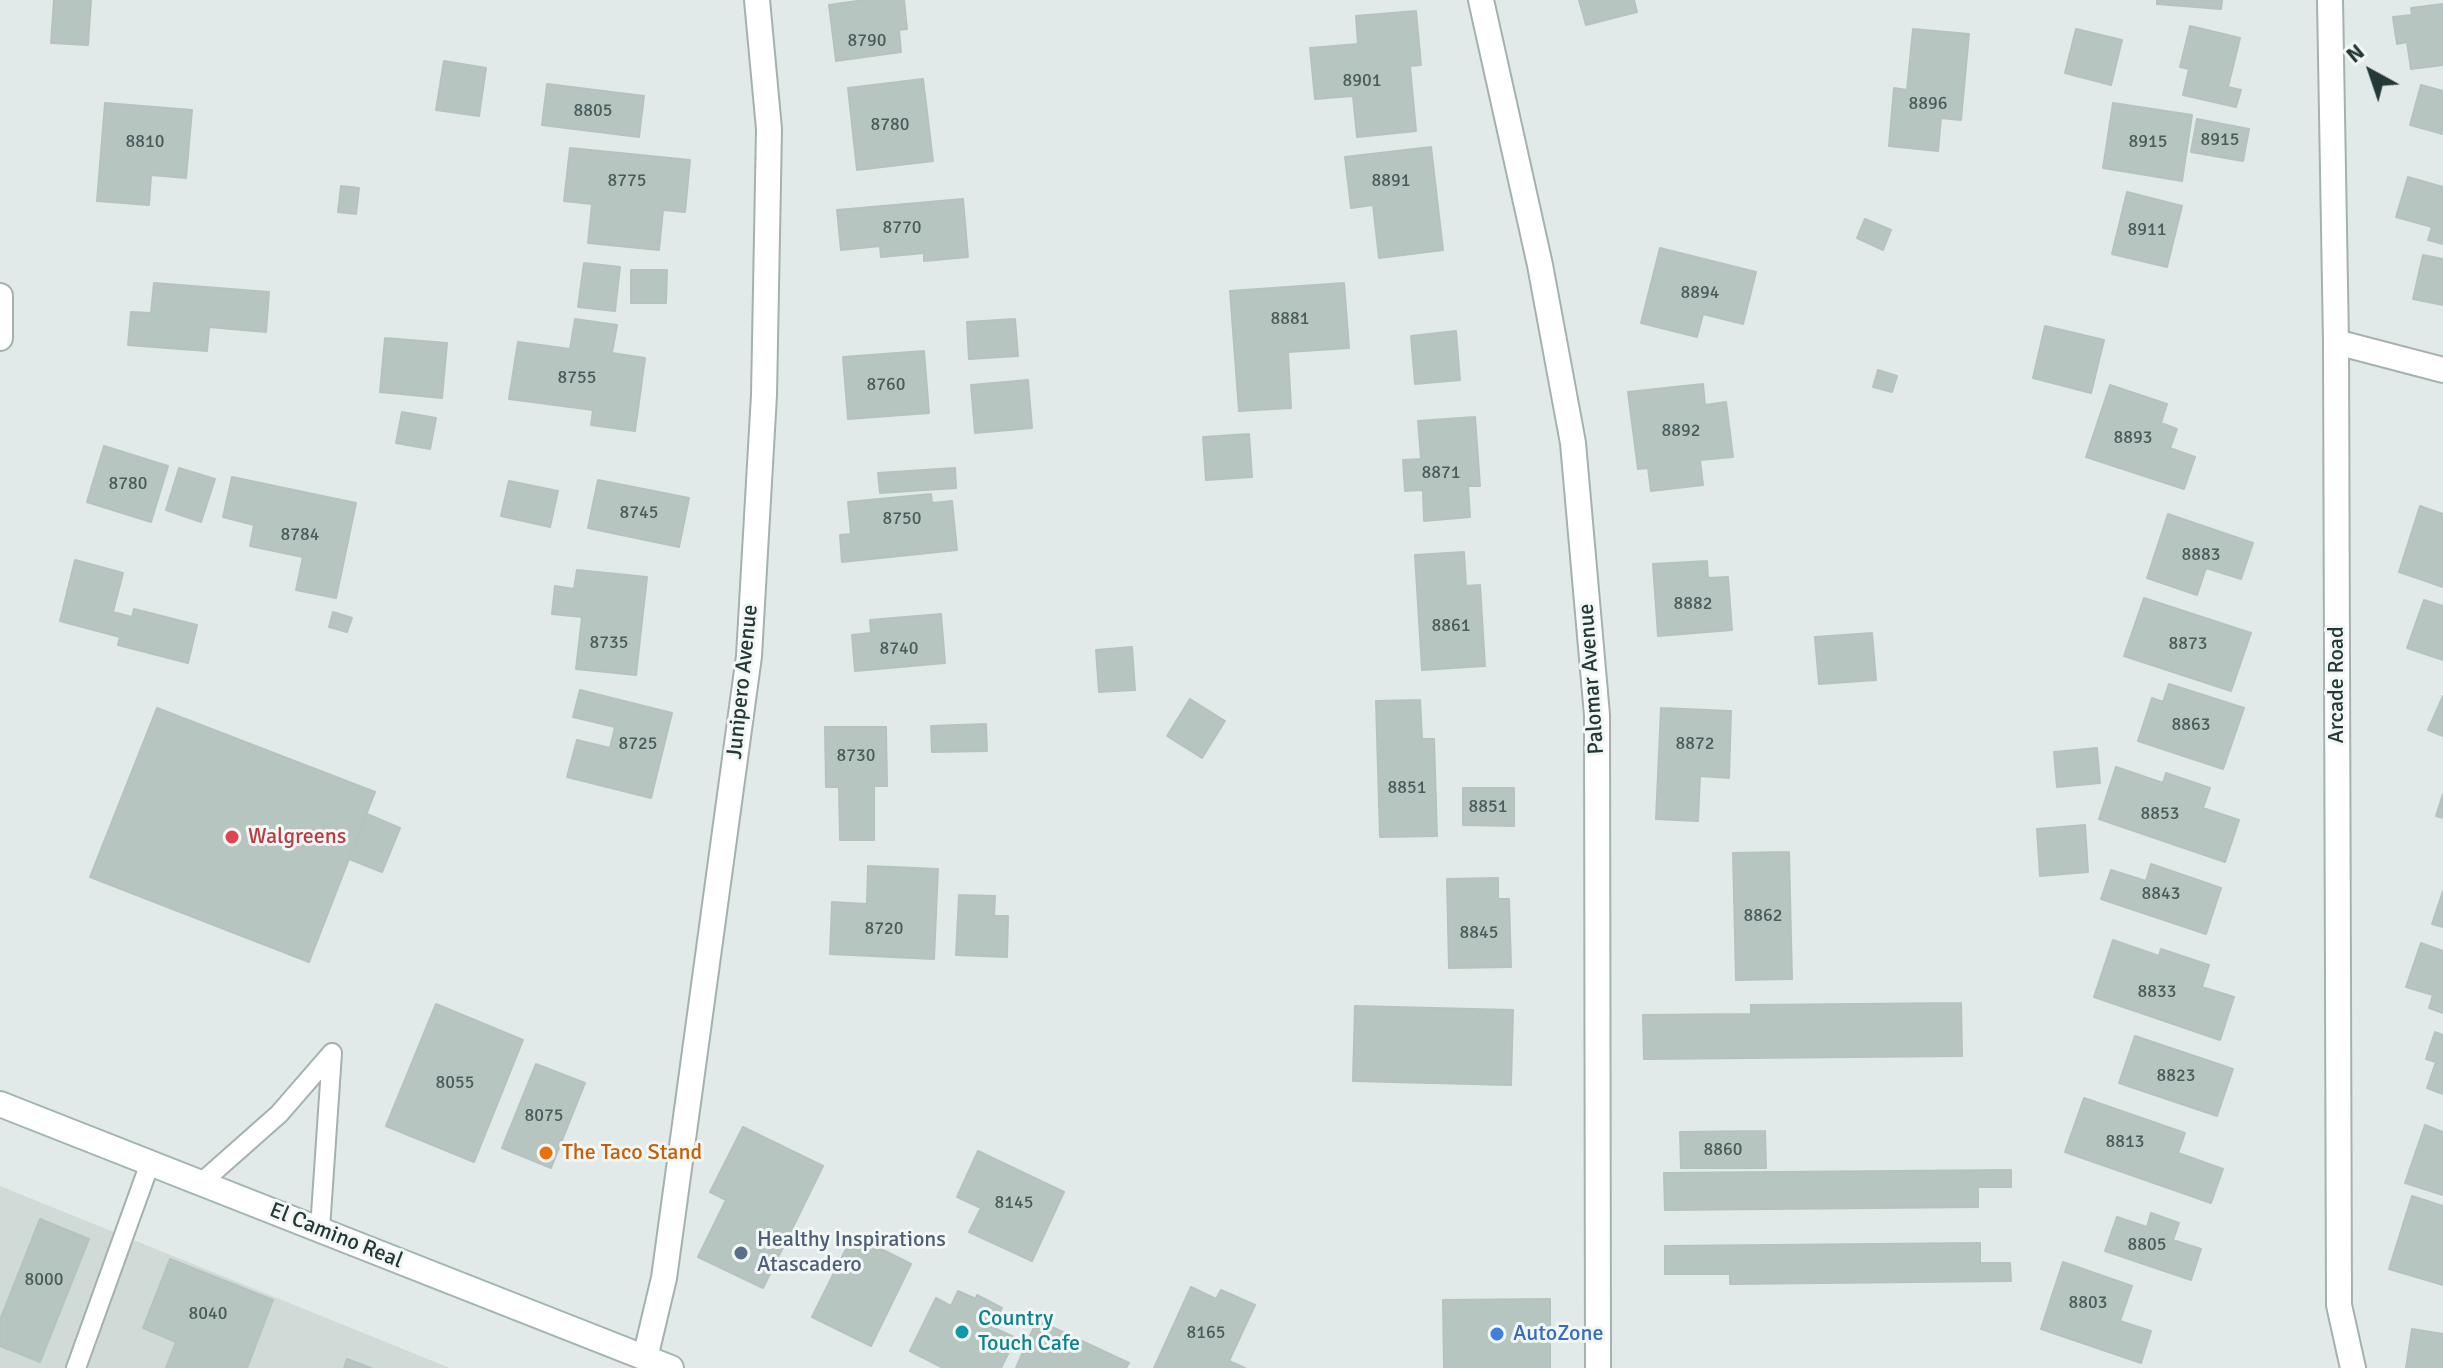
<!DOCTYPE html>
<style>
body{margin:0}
#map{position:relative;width:2443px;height:1368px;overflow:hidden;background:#e1eae8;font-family:Signika,sans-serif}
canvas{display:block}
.north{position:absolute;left:2331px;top:32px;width:80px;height:80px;-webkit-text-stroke:6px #f2f7f5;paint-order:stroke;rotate:320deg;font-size:22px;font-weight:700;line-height:32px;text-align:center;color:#243937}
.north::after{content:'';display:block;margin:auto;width:28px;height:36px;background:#243937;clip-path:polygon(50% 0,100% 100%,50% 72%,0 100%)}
</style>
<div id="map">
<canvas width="2443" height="1368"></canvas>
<div class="north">N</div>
</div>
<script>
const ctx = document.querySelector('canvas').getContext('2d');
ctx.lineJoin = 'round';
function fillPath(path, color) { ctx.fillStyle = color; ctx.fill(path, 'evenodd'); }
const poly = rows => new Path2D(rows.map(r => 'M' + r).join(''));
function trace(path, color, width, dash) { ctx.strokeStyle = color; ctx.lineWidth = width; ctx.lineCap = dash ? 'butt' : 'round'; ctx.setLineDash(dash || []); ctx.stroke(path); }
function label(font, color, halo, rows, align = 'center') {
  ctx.font = font + ' Signika,sans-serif'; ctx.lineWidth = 6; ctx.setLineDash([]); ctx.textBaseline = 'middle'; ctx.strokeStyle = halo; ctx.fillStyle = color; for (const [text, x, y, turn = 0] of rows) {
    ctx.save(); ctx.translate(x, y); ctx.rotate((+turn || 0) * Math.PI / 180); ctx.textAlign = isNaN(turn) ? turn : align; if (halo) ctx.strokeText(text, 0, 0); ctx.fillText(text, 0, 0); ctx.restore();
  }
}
fillPath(poly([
 [0,1186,450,1368,0,1368]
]), '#d0dad7');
const building = poly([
 [54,0,91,0,88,45,51,43,54,0],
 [904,0,907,29,899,30,901,52,836,61,829,5,864,0,904,0],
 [1579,0,1634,0,1637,12,1586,25,1579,0],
 [2157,0,2222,0,2221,9,2157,4,2157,0],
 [2443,4,2443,65,2411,69,2407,42,2397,44,2393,17,2412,15,2411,8,2443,4],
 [1416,11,1421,65,1410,66,1416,131,1357,137,1353,96,1315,99,1310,48,1358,44,1356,16,1416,11],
 [2190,26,2240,38,2228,87,2241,90,2236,107,2183,95,2189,69,2180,67,2190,26],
 [1913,29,1969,34,1961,120,1941,118,1938,151,1889,146,1894,88,1907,90,1913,29],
 [2076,29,2122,40,2111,85,2065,73,2076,29],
 [444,61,486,68,479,116,436,110,444,61],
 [923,79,933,161,857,170,848,88,923,79],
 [547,84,644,96,639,137,542,125,547,84],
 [2421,85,2443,91,2443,134,2410,125,2421,85],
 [105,103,192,110,186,178,151,175,149,205,97,201,105,103],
 [2113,103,2192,115,2182,181,2103,168,2113,103],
 [2197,119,2249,129,2243,161,2191,152,2197,119],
 [1431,147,1443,250,1379,258,1373,205,1351,208,1345,157,1431,147],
 [570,148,690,160,685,212,663,210,659,250,588,243,592,204,564,201,570,148],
 [2408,177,2443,187,2443,244,2428,240,2432,227,2396,217,2408,177],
 [341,186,359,188,356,214,338,212,341,186],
 [2127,192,2182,206,2167,267,2112,254,2127,192],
 [963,199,968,257,924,261,924,253,881,257,880,246,841,250,837,210,963,199],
 [1865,219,1891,230,1883,250,1857,238,1865,219],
 [1660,248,1756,272,1743,324,1703,314,1697,337,1641,323,1660,248],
 [2423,255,2443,259,2443,305,2413,299,2423,255],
 [584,263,620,267,615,311,578,307,584,263],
 [631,270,667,270,666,303,631,303,631,270],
 [154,283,269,292,266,332,209,327,207,351,128,345,131,312,151,313,154,283],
 [1344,283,1349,348,1288,352,1291,408,1239,411,1230,291,1344,283],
 [575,319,617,325,612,353,645,358,635,431,591,425,593,410,509,399,518,342,570,349,575,319],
 [1015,319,1018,356,969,359,967,322,1015,319],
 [2045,326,2104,340,2091,393,2033,378,2045,326],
 [1456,331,1460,380,1415,384,1411,336,1456,331],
 [385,338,447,343,442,398,380,392,385,338],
 [924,351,929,413,848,419,843,357,924,351],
 [1878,370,1897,376,1892,392,1873,387,1878,370],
 [1028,380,1032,428,975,433,971,385,1028,380],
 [1703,384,1705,405,1726,402,1733,457,1700,460,1703,485,1651,491,1648,468,1638,469,1628,392,1703,384],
 [2110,385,2167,404,2161,423,2177,429,2170,448,2195,457,2184,489,2086,457,2110,385],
 [402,412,436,418,430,449,396,443,402,412],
 [1475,417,1480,486,1468,486,1470,517,1424,521,1423,490,1405,491,1403,460,1421,459,1418,421,1475,417],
 [1249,434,1252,477,1206,480,1203,437,1249,434],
 [104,446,168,466,151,522,87,502,104,446],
 [179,468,215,479,201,522,166,510,179,468],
 [955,468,956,488,880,493,878,473,955,468],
 [232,477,356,503,336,598,296,590,303,557,250,546,254,525,223,517,232,477],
 [598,480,689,498,679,547,588,528,598,480],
 [509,481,558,491,550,527,501,516,509,481],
 [931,494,932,503,952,501,957,550,842,562,840,535,851,534,848,502,931,494],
 [2420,506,2443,514,2443,587,2399,572,2420,506],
 [2168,514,2253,543,2241,579,2206,568,2197,595,2147,578,2168,514],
 [1464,552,1466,586,1480,585,1485,666,1422,670,1415,555,1464,552],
 [75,560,123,573,113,612,132,617,134,609,197,625,188,663,118,645,120,637,60,621,75,560],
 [1707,561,1708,578,1728,577,1732,630,1658,636,1653,564,1707,561],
 [577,570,647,577,636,675,576,669,582,617,552,614,555,586,574,589,577,570],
 [2144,598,2251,633,2231,691,2124,656,2144,598],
 [2424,600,2443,606,2443,660,2407,648,2424,600],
 [333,612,352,618,347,632,329,627,333,612],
 [941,614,945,663,855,671,852,635,871,633,870,620,941,614],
 [1872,633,1876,680,1819,684,1815,637,1872,633],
 [1132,647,1135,690,1099,692,1096,650,1132,647],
 [2169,684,2244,708,2223,769,2138,741,2152,698,2163,702,2169,684],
 [580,690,672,713,651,798,567,777,577,740,610,748,615,727,573,717,580,690],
 [2443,696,2443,736,2428,730,2443,696],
 [1190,699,1225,721,1202,758,1167,736,1190,699],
 [1420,700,1422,739,1434,739,1437,836,1380,837,1376,701,1420,700],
 [157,708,375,792,309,962,90,877,157,708],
 [1661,708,1731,711,1729,778,1700,776,1698,821,1656,819,1661,708],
 [986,724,987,751,932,752,931,726,986,724],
 [825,727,886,727,887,786,874,786,874,840,840,840,839,787,826,787,825,727],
 [2097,748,2100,783,2057,787,2054,752,2097,748],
 [2116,767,2163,783,2166,773,2210,788,2203,808,2239,820,2225,862,2099,819,2116,767],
 [1463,788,1514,788,1514,826,1463,825,1463,788],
 [2443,794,2443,818,2436,816,2443,794],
 [367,814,400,828,382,872,349,859,367,814],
 [2085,825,2088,872,2040,876,2037,829,2085,825],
 [1789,852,1792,979,1736,980,1733,853,1789,852],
 [2151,864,2221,888,2206,934,2101,899,2111,870,2146,881,2151,864],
 [868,866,938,869,934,959,830,954,832,902,867,904,868,866],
 [1498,878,1498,899,1509,899,1511,967,1449,968,1447,879,1498,878],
 [2443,891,2443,927,2432,924,2443,891],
 [959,895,995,896,994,916,1008,916,1007,957,956,955,959,895],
 [2113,940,2159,956,2161,949,2209,965,2202,987,2234,997,2220,1040,2094,997,2113,940],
 [2421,943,2443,951,2443,1013,2429,1008,2433,995,2406,987,2421,943],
 [1961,1003,1962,1056,1644,1059,1643,1015,1751,1014,1751,1005,1961,1003],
 [436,1004,523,1040,474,1162,386,1126,436,1004],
 [1355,1006,1513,1010,1511,1085,1353,1081,1355,1006],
 [2435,1032,2443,1035,2443,1094,2427,1088,2436,1062,2426,1059,2435,1032],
 [2135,1036,2233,1069,2217,1116,2119,1083,2135,1036],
 [536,1064,585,1083,551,1168,502,1148,536,1064],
 [2084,1098,2185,1133,2178,1153,2223,1169,2211,1203,2065,1152,2084,1098],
 [2425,1125,2443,1132,2443,1195,2405,1183,2425,1125],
 [743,1127,823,1166,763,1288,698,1257,726,1200,710,1192,743,1127],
 [1765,1131,1766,1168,1681,1168,1680,1132,1765,1131],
 [978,1151,1064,1192,1032,1261,969,1232,981,1208,957,1197,978,1151],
 [2011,1170,2011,1187,1978,1187,1978,1207,1665,1210,1664,1173,2011,1170],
 [2412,1196,2443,1206,2443,1285,2389,1269,2412,1196],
 [2151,1213,2179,1223,2173,1240,2201,1249,2191,1280,2105,1251,2117,1217,2147,1227,2151,1213],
 [40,1219,89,1239,40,1362,0,1346,0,1320,40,1219],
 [853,1235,911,1264,871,1346,812,1317,853,1235],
 [1980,1243,1980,1263,2010,1263,2011,1281,1730,1284,1730,1274,1665,1274,1665,1246,1980,1243],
 [170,1259,273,1300,247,1368,166,1368,176,1342,143,1328,170,1259],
 [2063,1262,2132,1286,2120,1321,2151,1331,2141,1363,2041,1329,2063,1262],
 [1191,1287,1216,1299,1221,1290,1255,1305,1229,1361,1245,1368,1154,1368,1191,1287],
 [958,1291,976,1299,977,1295,1002,1308,992,1327,1016,1338,1001,1368,943,1368,910,1351,936,1298,951,1306,958,1291],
 [1550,1299,1550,1368,1444,1368,1443,1300,1550,1299],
 [1037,1320,1129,1363,1126,1368,1016,1368,1037,1320],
 [2412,1329,2443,1334,2443,1368,2406,1368,2412,1329],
 [347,1359,371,1368,344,1368,347,1359]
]);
fillPath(building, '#b7c5c1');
trace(building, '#b5c3c0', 2);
const service = poly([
 [201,1183,279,1114,332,1053],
 [320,1229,332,1053],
 [76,1368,150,1163]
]);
const minor = poly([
 [1481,0,1540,265,1573,443,1597,715,1598,1368],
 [2330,0,2336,342,2339,1305,2353,1368],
 [2336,342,2443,370],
 [645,1358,664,1278,749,656,764,395,769,129,757,0]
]);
const tertiary = poly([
 [0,296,0,338]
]);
const secondary = poly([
 [0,1104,671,1368]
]);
trace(service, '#a5b1af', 22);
trace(minor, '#a5b1af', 28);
trace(tertiary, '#a5b1af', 28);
trace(secondary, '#a2b5b1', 28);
trace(service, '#fff', 18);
trace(minor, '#fff', 24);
trace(tertiary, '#fff', 24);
trace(secondary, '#fff', 24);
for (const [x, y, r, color] of [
 [232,837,8,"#e0444e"],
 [546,1153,8,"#e8710a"],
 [741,1253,8,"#5c6f8a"],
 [962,1332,8,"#0f9aa8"],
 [1497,1334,8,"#3f7fe0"]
]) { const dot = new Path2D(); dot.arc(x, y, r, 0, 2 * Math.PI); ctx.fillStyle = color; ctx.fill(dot); trace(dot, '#f2f7f5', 3); }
label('18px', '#495c5a', null, [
 ["8790",867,41],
 ["8901",1362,81],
 ["8896",1928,104],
 ["8805",593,111],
 ["8780",890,125],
 ["8915",2220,140],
 ["8810",145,142],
 ["8915",2148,142],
 ["8775",627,181],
 ["8891",1391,181],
 ["8770",902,228],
 ["8911",2147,230],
 ["8894",1700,293],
 ["8881",1290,319],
 ["8755",577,378],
 ["8760",886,385],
 ["8892",1681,431],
 ["8893",2133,438],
 ["8871",1441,473],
 ["8780",128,484],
 ["8745",639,513],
 ["8750",902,519],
 ["8784",300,535],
 ["8883",2201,555],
 ["8882",1693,604],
 ["8861",1451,626],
 ["8735",609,643],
 ["8873",2188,644],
 ["8740",899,649],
 ["8863",2191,725],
 ["8725",638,744],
 ["8872",1695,744],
 ["8730",856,756],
 ["8851",1407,788],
 ["8851",1488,807],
 ["8853",2160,814],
 ["8843",2161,894],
 ["8862",1763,916],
 ["8720",884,929],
 ["8845",1479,933],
 ["8833",2157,992],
 ["8823",2176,1076],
 ["8055",455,1083],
 ["8075",544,1116],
 ["8813",2125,1142],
 ["8860",1723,1150],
 ["8145",1014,1203],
 ["8805",2147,1245],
 ["8000",44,1280],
 ["8803",2088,1303],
 ["8040",208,1314],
 ["8165",1206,1333]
]);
label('22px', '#243937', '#f2f7f5', [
 ["Palomar Avenue",1592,679,-94],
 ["Junipero Avenue",743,682,-84],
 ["Arcade Road",2337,685,-90],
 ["El Camino Real",336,1236,22]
]);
label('22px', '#be3a42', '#f2f7f5', [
 ["Walgreens",248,837]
], 'left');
label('22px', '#c56008', '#f2f7f5', [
 ["The Taco Stand",562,1153]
], 'left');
label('22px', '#4e5e75', '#f2f7f5', [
 ["Healthy Inspirations",757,1240],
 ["Atascadero",757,1265]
], 'left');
label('22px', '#0d838f', '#f2f7f5', [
 ["Country",978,1319],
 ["Touch Cafe",978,1344]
], 'left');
label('22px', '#366cbe', '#f2f7f5', [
 ["AutoZone",1513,1334]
], 'left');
</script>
